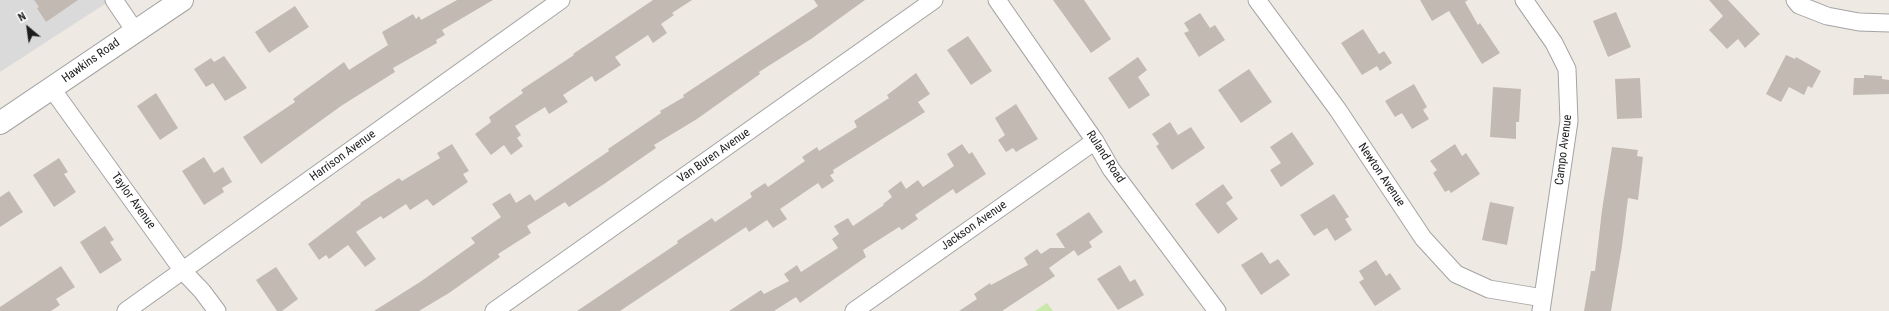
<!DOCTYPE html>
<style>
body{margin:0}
#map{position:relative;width:1889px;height:311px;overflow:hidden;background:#eeeae3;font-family:"Roboto Condensed",sans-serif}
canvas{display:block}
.north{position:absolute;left:8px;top:8px;width:40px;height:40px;-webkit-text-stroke:3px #fff;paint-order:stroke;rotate:331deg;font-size:11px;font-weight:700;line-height:16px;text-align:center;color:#1d1d1d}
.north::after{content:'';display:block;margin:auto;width:14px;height:18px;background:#1d1d1d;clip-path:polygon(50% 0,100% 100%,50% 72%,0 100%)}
</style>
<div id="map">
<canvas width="1889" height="311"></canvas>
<div class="north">N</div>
</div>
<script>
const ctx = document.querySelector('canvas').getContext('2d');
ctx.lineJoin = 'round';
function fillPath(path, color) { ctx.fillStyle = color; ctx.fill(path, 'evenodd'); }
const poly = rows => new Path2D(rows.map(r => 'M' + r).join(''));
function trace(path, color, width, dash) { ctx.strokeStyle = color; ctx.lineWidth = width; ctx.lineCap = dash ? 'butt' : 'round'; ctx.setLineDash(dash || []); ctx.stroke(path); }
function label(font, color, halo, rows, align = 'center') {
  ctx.font = font + ' "Roboto Condensed",sans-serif'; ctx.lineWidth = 3; ctx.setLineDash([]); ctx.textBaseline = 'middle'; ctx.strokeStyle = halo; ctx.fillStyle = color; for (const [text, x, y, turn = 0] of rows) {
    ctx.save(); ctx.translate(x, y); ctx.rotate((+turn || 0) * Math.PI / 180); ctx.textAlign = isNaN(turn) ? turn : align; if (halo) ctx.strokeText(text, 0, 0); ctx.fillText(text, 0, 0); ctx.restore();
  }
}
fillPath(poly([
 [0,0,111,0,0,72]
]), '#dbdada');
fillPath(poly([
 [1047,303,1053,311,1035,311]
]), '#c9e8a9');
fillPath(poly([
 [34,0,78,0,46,22,37,8,39,7],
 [457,0,493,0,442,30,445,35,436,40,437,43,393,68,395,72,341,106,261,164,243,137,295,102,293,99,344,62,349,70,388,45,382,32,413,14,416,19,419,16,421,20],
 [653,0,692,0,672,13,674,15,661,24,667,33,653,43,648,35,615,57,621,65,595,82,592,76,563,95,568,102,549,114,545,107,515,126,521,135,517,138,523,146,511,155,504,145,491,155,475,134,491,122,489,117,523,93,521,90,574,55,573,54],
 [814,0,865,0,811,39,759,72,760,74,697,119,654,145,656,148,604,184,569,207,565,202,527,226,531,233,498,254,500,257,449,293,419,311,374,311,420,282,475,243,471,238,501,217,492,204,510,193,516,203,530,194,535,201,609,151,608,149,661,113,660,111,684,97,683,95,818,6],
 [1053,0,1084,0,1111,39,1091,53],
 [1420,0,1468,0,1465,2,1478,25,1480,23,1500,53,1482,64,1449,11,1432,21],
 [1709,0,1728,0,1760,34,1745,48,1738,39,1727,49,1709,30,1723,16],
 [295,6,309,27,269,53,255,32],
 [1616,12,1631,47,1608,57,1593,21],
 [1200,13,1210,28,1215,25,1225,40,1199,57,1184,33,1189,31,1184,23],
 [1363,29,1379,54,1384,51,1392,63,1380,71,1377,66,1362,75,1341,43],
 [968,36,992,71,971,85,947,50],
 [1786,55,1795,59,1796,57,1821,71,1812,88,1808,86,1804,95,1789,87,1781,102,1766,94],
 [224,56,247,88,225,101,213,83,206,87,194,69,211,58,214,62],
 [1138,57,1147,70,1138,77,1150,95,1129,109,1108,78],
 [1249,69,1272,102,1241,123,1218,90],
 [916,73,930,94,918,102,925,112,833,170,834,173,830,175,834,181,822,189,818,183,780,209,787,219,773,228,767,220,749,232,746,227,620,311,577,311,678,243,677,241,712,218,715,222,752,197,750,193,765,183,768,187,805,161,802,157,817,147,819,151,857,127,854,121,889,98,887,95],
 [1864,75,1882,76,1882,79,1889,80,1889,94,1853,95,1854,78,1864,78],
 [1640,78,1642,118,1617,119,1615,79],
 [1414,84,1427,107,1423,110,1429,119,1412,129,1402,113,1395,117,1385,101],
 [1493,87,1521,89,1519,122,1516,122,1516,139,1490,137],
 [156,93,178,128,160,140,137,106],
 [1016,104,1038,139,1016,152,1013,148,1006,152,998,140,1005,135,995,118],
 [1170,122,1178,135,1191,127,1205,148,1172,170,1156,146,1159,144,1152,134],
 [1292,132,1314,164,1281,187,1270,170,1281,163,1270,147],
 [452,144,469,171,463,174,468,182,433,206,427,199,410,210,406,204,383,219,381,216,356,232,376,259,365,267,348,245,329,259,326,255,319,260,308,244,361,204,360,203,399,178,402,181,440,158,437,153],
 [962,144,969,154,972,152,986,174,956,194,953,189,915,215,918,219,902,230,899,227,863,250,866,257,800,303,796,297,774,311,729,311,761,290,764,294,789,281,784,274,797,265,801,272,838,248,832,239,839,234,834,226,848,218,853,226,884,205,883,204,892,197,888,191,901,181,906,189,918,180,923,187,954,166,947,154],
 [1455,144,1462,156,1466,153,1480,174,1451,193,1449,190,1445,192,1433,173,1437,170,1430,161],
 [1612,147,1638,150,1637,156,1643,157,1638,200,1628,198,1622,246,1611,311,1584,311,1591,271,1595,271,1602,210],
 [204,157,214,173,223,167,232,182,222,188,224,192,204,205,182,171],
 [59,158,68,172,64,174,76,192,54,207,33,175],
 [1223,184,1233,198,1226,203,1238,219,1218,234,1195,204],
 [9,191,23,212,0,227,0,197],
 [1334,194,1349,217,1345,219,1352,230,1335,241,1327,228,1314,236,1300,215],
 [1490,202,1514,207,1507,245,1482,240],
 [1089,212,1103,232,1089,242,1092,247,1078,256,1074,250,1049,268,1055,276,1002,311,959,311,977,299,974,294,990,283,991,285,1028,265,1024,258,1037,249,1041,254,1050,248,1065,248,1056,234],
 [105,226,114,240,110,242,122,260,100,274,80,242],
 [1262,252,1270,264,1278,259,1290,275,1261,295,1241,265],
 [1376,260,1386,276,1390,273,1401,289,1375,306,1359,282,1364,279,1359,271],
 [1120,265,1130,282,1135,279,1144,295,1118,310,1097,279],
 [61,266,75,287,56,299,60,305,51,311,0,311,0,307],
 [276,267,298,299,282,311,277,311,256,280]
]), '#c2b9b2');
const minor = poly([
 [114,0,135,31],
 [997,0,1095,141,1111,169,1217,311],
 [1257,0,1338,110,1423,238,1456,274,1489,289,1543,298],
 [1524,0,1554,43,1567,69,1569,121,1541,311],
 [1795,0,1799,5,1827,16,1859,22,1889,23],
 [52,89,183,271,202,291,217,311],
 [126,311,561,0],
 [494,311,934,0],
 [854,311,1095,141]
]);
const tertiary = poly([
 [0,123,182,0]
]);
trace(minor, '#a4a4a4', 19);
trace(tertiary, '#a4a4a4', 24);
trace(minor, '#fff', 17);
trace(tertiary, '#fff', 22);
label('12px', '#1d1d1d', '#fff', [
 ["Hawkins Road",91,61,-35],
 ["Campo Avenue",1564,150,-83],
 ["Harrison Avenue",343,156,-36],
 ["Van Buren Avenue",714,156,-35],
 ["Ruland Road",1105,157,57],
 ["Newton Avenue",1381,175,56],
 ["Taylor Avenue",133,201,54],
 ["Jackson Avenue",974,226,-35]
]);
</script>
